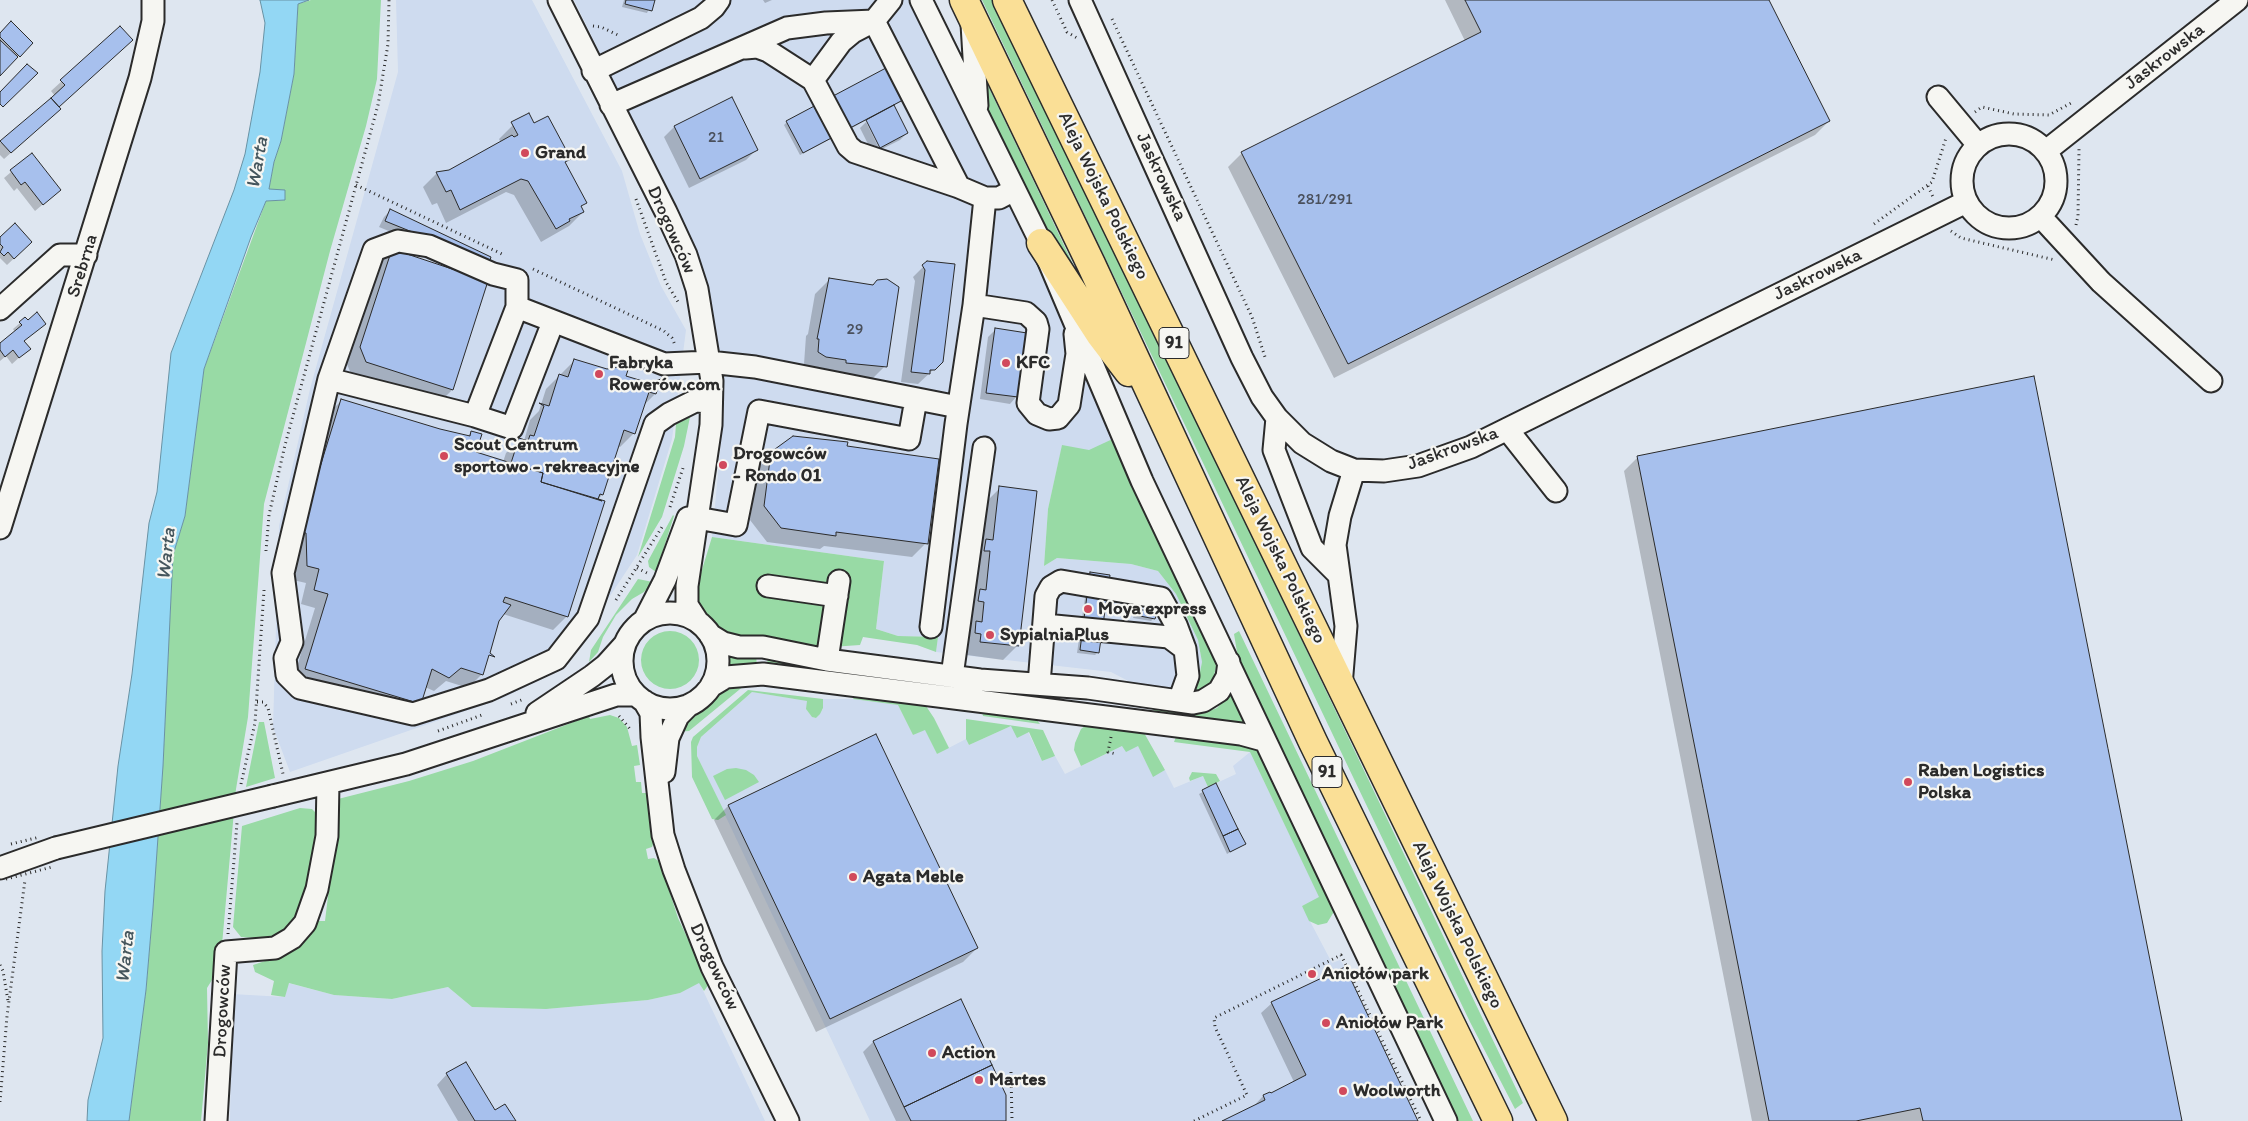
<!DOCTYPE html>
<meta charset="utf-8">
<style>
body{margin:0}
canvas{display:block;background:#dee6f0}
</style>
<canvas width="2248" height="1121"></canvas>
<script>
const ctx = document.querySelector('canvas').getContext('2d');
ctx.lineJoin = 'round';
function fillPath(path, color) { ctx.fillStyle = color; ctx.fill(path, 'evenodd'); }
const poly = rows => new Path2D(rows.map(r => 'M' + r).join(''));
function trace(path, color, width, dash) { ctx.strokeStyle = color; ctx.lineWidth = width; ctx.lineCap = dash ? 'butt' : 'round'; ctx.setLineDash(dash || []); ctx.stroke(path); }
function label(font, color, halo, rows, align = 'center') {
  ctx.font = font + ' Itim,sans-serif'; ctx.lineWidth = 4.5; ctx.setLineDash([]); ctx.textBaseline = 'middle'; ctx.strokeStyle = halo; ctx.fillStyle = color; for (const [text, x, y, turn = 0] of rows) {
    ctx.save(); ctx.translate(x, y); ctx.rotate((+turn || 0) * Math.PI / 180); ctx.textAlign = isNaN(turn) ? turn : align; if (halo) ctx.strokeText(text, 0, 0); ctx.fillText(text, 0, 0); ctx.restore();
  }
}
fillPath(poly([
 [396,0,532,0,622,171,640,234,661,286,686,330,672,439,637,555,562,669,503,698,290,772,273,727,279,526,310,389,398,72],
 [574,0,911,0,1069,323,1119,436,1089,451,1062,446,1048,509,1044,566,1057,558,1131,564,1158,571,1176,594,1198,640,1202,662,1195,697,1138,686,1111,672,936,652,938,637,898,636,876,629,884,561,712,537,724,411,714,322,703,275,685,228],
 [752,692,808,701,806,709,812,717,816,718,823,709,823,699,853,699,898,705,913,735,925,729,937,754,966,739,969,745,1011,726,1028,732,1042,761,1055,756,1065,774,1122,746,1138,746,1153,776,1165,770,1174,788,1203,776,1208,787,1236,774,1233,766,1250,752,1320,898,1302,906,1332,963,1340,960,1345,967,1418,1121,870,1121,697,756,697,747,701,737],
 [699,982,765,1121,230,1121,232,994,285,997,288,983,334,995,392,999,448,987,472,1007,546,1009,648,1000,680,993]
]), '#cedbef');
fillPath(poly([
 [311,0,381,0,377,79,366,126,330,251,264,504,248,717,236,789,220,967,207,988,208,1043,201,1121,129,1121,146,990,153,908,163,765,173,555,185,516,204,369,266,201,284,200,269,189,274,162,281,141,294,74,298,4],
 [982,0,993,0,1196,419,1523,1103,1515,1109,1470,1022],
 [979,67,1026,165,1091,302,1057,252,990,115],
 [690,417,684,446,662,517,638,557,675,437,676,424],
 [1119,436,1140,501,1215,658,1216,667,1213,680,1209,686,1195,697,1202,662,1198,640,1176,594,1158,571,1131,564,1057,558,1044,566,1048,509,1062,445,1089,450],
 [673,515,674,516,656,572,649,567,648,561],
 [712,537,884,561,876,629,898,636,938,637,936,652,917,645,863,637,860,645,817,648,771,643,720,632,696,603,697,586],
 [638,579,653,582,644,592,632,599,616,615,603,637,598,652,589,662,591,650],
 '641 660a29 29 0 1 1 58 0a29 29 0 1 1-58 0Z',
 [1239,631,1473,1121,1453,1121,1239,664,1234,634],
 [726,652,756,653,757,669,726,668],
 [768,653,818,669,822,675,767,669],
 [726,685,745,685,689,731,675,732,691,713,706,703],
 [748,690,823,699,823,708,820,714,816,718,812,717,806,709,807,701,752,692,701,737,697,747,697,756,726,815,718,820,712,819,692,777,691,742,693,737],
 [1231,692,1250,725,1158,716,1149,705,1206,712,1217,708],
 [857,693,924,703,934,718,949,748,937,754,925,730,913,735,898,705,853,699],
 [982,712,1035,718,1040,724,983,716],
 [610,715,619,718,627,727,632,746,637,745,640,765,634,766,636,782,641,782,642,793,647,793,655,839,652,847,646,849,648,859,654,858,660,862,678,918,709,984,704,991,699,983,680,993,648,1000,546,1009,472,1007,448,987,392,999,334,995,289,983,285,997,271,995,274,981,255,972,253,965,286,954,301,945,312,933,318,921,325,921,338,814,335,813,336,803,338,799,409,781,473,761,589,716,590,719],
 [966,719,1043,730,1055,756,1042,761,1029,732,1017,738,1011,726,969,745,966,739],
 [1092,721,1143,731,1165,770,1153,777,1138,746,1126,752,1122,746,1081,766,1074,750,1075,743,1081,729],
 [259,722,264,722,275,778,246,787],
 [1177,734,1239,740,1256,749,1261,755,1335,910,1327,923,1318,925,1309,921,1302,906,1319,897,1250,752,1174,742],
 [736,768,746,770,754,775,759,782,725,800,713,776,727,769],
 [1192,772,1216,774,1220,781,1208,787,1203,776,1190,781,1189,778],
 [300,808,312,809,319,816,319,826,301,915,280,936,268,939,241,937,233,927,242,826]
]), '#98daa5');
const water = poly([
 [260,0,309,0,298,4,294,74,281,141,274,162,269,189,285,190,285,200,266,201,251,237,204,369,185,516,173,555,163,766,153,908,146,990,129,1121,87,1121,88,1100,103,1038,102,951,105,891,118,766,132,674,149,523,157,492,171,353,234,190,245,154,260,72,265,23,260,0]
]);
fillPath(water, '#93d7f4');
trace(water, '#6992a4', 1);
fillPath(poly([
 [624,0,653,0,647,13,622,7],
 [763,0,772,0,765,3],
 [1445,0,1768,0,1829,121,1815,135,1334,378,1228,167,1242,153,1465,41],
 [120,28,58,108,60,109,4,159,0,155,0,143,55,96,51,91],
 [0,34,31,43,0,74],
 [913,95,893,106,907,133,900,140,882,149,867,120,800,155,784,125,787,122],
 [731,99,756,150,746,160,689,188,664,137,674,127],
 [866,122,880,150,873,154,860,128],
 [513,125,534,125,568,159,564,163,585,202,580,207,583,212,569,226,541,242,514,195,506,192,446,223,437,203,432,205,423,187,437,173,450,171,501,143,499,139],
 [31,155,60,190,35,211,17,188,14,191,4,178],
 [391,210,481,269,379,227,384,217],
 [0,238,24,249,7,265,0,258],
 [392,251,487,282,452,390,438,404,352,376,346,362,378,265],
 [927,263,934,369,918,384,901,382,915,281,913,277],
 [829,280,873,286,887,280,895,284,897,292,885,366,871,380,812,370,804,364,806,336,808,334,815,294],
 [28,322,44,324,23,342,22,355,12,364,6,356,0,361,0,344,15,332,13,329,20,323],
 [995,330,1016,397,1010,404,980,399,988,337],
 [574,361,625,377,655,394,643,406,634,433,620,447,618,446,602,495,597,500,567,616,553,630,503,614,498,621,482,674,468,688,446,681,434,691,425,687,406,717,292,683,315,608,301,604,306,583,293,580,292,547,328,414,342,400,440,430,467,437,471,432,475,453,503,462,506,453,520,439,524,441,530,420,539,411,546,389],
 [846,447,926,543,912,557,824,546,820,549,767,542,750,520,758,468,772,453],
 [1638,457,2180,1121,1752,1121,1624,471],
 [1000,488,1017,646,1003,660,967,655,968,648,961,647,986,502],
 [833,570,847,572,846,579,829,580],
 [1091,573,1098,652,1095,655,1077,653,1088,577],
 [1136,610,1154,618,1151,621,1133,618],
 [875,736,977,948,963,962,816,1032,714,820,728,806],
 [1216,785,1244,844,1227,854,1199,794],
 [960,1001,1005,1121,896,1121,863,1052,873,1042],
 [1272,1003,1417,1121,1225,1121,1253,1107,1263,1096,1270,1093,1271,1095,1294,1082,1261,1013],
 [447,1074,494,1112,514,1121,458,1121,437,1085]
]), '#0003');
const building = poly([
 [626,0,655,0,652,11,625,4,626,0],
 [1465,0,1769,0,1830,121,1348,364,1241,152,1481,32,1465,0],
 [11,21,33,43,20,57,0,37,0,33,11,21],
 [120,26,133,40,59,107,51,98,65,85,60,80,120,26],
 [0,40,18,57,0,76,0,40],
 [901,60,918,92,803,153,786,121,901,60],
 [27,64,38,73,3,107,0,104,0,92,27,64],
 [732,97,758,150,700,179,674,126,732,97],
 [51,98,61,109,11,153,0,141,51,98],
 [894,105,908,133,880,148,866,120,894,105],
 [529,113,534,123,548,116,571,159,565,162,587,203,581,206,584,212,569,219,570,221,556,229,528,181,521,179,460,210,451,190,446,192,436,172,449,170,512,135,514,137,518,135,511,122,529,113],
 [32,153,61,190,43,205,25,182,21,185,10,170,32,153],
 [390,209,491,257,489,263,385,221,390,209],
 [15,223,32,242,14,259,8,252,4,256,0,252,3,247,0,244,0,237,15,223],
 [392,249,488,281,453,390,366,362,360,347,392,249],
 [927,261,955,264,943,362,935,370,930,370,930,374,911,372,925,270,922,265,927,261],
 [829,278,873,285,877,280,887,279,899,287,887,367,846,363,846,360,826,357,818,352,819,339,817,339,829,278],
 [37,312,46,324,24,341,31,349,19,358,13,350,5,357,0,350,0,343,22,325,19,322,25,317,28,320,37,312],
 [995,328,1027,333,1018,397,986,393,995,328],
 [574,359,607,369,619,367,628,370,626,376,649,383,661,379,656,394,649,392,635,434,624,430,603,495,600,494,598,499,602,501,541,482,543,473,511,463,519,438,528,441,530,435,534,436,544,406,539,403,549,406,559,374,568,377,574,359],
 [2034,376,2182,1121,1923,1121,1920,1108,1856,1121,1769,1121,1637,456,2034,376],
 [341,399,440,429,470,436,471,431,482,434,476,452,543,473,541,482,605,501,568,617,505,597,503,602,511,605,499,621,490,653,495,657,489,655,483,675,461,668,449,678,432,669,421,704,305,669,328,594,314,590,319,569,307,566,306,533,300,532,341,399],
 [793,436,848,442,847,446,939,459,928,544,836,532,836,536,781,528,764,506,771,452,793,436],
 [999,486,1037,491,1019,646,980,642,981,634,975,633,976,621,982,622,984,602,978,601,980,589,986,590,990,551,984,551,986,539,993,540,999,486],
 [1090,572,1110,575,1099,653,1080,650,1090,572],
 [1136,609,1157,612,1155,619,1135,615,1136,609],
 [876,734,978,948,830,1019,728,805,876,734],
 [1216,783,1238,829,1223,836,1202,790,1216,783],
 [1238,829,1246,844,1230,852,1223,836,1238,829],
 [1345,967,1418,1121,1222,1121,1265,1100,1263,1095,1270,1092,1271,1093,1306,1075,1271,1002,1345,967],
 [961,999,992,1065,904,1107,873,1041,961,999],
 [466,1062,495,1110,505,1104,516,1121,475,1121,446,1073,466,1062],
 [992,1065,1006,1095,1006,1121,911,1121,904,1107,992,1065]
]);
fillPath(building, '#a7c0ed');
trace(building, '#2b2b2b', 1);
const minor = poly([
 [559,0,666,212,686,255,697,289,712,381,711,425,687,586,687,605,698,622],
 [921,0,1041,243,1142,481,1446,1121],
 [1080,0,1242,358,1262,397,1277,418,1302,443,1331,461,1354,470,1384,471,1418,466,1471,447,1966,202],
 [972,24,977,106],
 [745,48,757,47,768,51,813,80,848,146,855,152,959,187,985,198,999,198,1014,190],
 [593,71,701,18,714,7,719,0],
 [813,80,841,42,853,32,874,21,891,0],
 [1938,97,1978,145],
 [611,105,787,28,826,23,874,21,959,187],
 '1962 181a47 47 0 1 1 94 0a47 47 0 1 1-94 0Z',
 [2046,151,2237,0],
 [2041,217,2101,282,2211,381],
 [974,305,1026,313,1036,322,1038,329,1028,403,1037,414,1049,419,1058,418,1069,405,1077,354,1075,334],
 [0,309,60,255,86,255],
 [329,379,475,416,512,428,553,322],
 [711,402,695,401,669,414,655,424,588,618,556,659,489,690,413,714,300,688,287,675,285,658,292,642,283,573,329,379,374,250,398,241,429,246,493,274,517,280,517,307,664,364,709,362,755,367,958,407],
 [475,416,517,307],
 [1277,418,1274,450,1312,548,1338,574],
 [1507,429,1556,491],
 [697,518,736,525,759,411,909,439,916,399],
 [0,528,140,78,153,21,153,0],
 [768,586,837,596],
 '622 661a48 48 0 1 1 96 0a48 48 0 1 1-96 0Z',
 [645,619,665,580,688,518],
 [931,627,956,424,974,305,985,198],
 [1043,634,1048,628,1055,626,1169,637,1185,649],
 [710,635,723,643,739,647,763,647,827,660,980,680,1088,688,1193,703,1203,701,1219,691,1227,677,1229,662],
 [827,660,839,581],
 [952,676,984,448],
 [1039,684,1046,596,1051,587,1061,581,1161,598,1176,625,1185,649,1188,676,1179,701],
 [711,686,726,677,763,674,1241,734,1263,740],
 [1341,686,1346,626,1335,545,1340,516,1354,470],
 [644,701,651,713,652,737,663,835,674,870,712,967,788,1121],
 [537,713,592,676,606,665,625,644],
 [664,772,668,738,678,716,689,705],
 [273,796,406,764,616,695,636,695],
 [0,868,56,848],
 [216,1121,226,952,275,948,292,938,305,923,317,889,327,836,328,783]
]);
const major = poly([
 [964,0,1091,264,1313,742,1498,1121],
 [1007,0,1553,1121],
 [1041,243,1100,334,1129,372]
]);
trace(minor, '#2b2b2b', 25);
trace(major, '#2b2b2b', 31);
trace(poly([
 [1052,0,1067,32,1077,38],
 [1112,19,1252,317,1265,357],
 [593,26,601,27,620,36],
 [1975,112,1982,107,2014,114,2049,115,2073,102],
 [356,185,502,254],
 [1928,186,1933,197],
 [636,199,666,282,678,302],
 [1874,224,1932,182,1946,138],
 [2076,225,2078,216,2079,149],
 [1951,231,1961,238,2055,260],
 [533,269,664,331,672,338,675,345],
 [670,507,683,468],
 [266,551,269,515,285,445,378,105,388,44,389,0],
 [637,568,647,573],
 [616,600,662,527],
 [257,702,263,702,268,708,283,774],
 [511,704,524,699],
 [619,716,631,730],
 [438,731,482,715],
 [1111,737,1108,752,1116,754],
 [241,784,255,723,264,590],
 [228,934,237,823],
 [0,965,3,971,8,1001],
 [1011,1072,1012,1121],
 [0,1102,7,1016,25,880],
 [1194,1121,1247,1095,1215,1027,1214,1018,1341,955,1421,1121]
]), '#2b2b2b', 3, [1, 4]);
trace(minor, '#f6f6f2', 21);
trace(major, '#fadf96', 28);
const minorBridge = poly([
 [56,848,273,796]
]);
trace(minorBridge, '#2b2b2b', 25, []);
trace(poly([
 [11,844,40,837],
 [6,879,52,867]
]), '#2b2b2b', 3, [1, 4]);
trace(minorBridge, '#f6f6f2', 21);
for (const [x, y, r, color] of [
 [525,153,5,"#d1495b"],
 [1006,363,5,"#d1495b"],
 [599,374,5,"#d1495b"],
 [444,456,5,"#d1495b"],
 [723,465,5,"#d1495b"],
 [1088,609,5,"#d1495b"],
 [990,635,5,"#d1495b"],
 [1908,782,5,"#d1495b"],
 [853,877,5,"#d1495b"],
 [1312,974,5,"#d1495b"],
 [1326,1023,5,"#d1495b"],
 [932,1053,5,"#d1495b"],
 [979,1080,5,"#d1495b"],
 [1343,1091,5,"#d1495b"]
]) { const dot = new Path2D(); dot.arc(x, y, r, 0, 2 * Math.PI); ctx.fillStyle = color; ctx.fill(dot); trace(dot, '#f6f6f2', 2); }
label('16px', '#4a505c', null, [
 ["21",716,138],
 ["281/291",1325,200],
 ["29",855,330]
]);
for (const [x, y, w] of [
 [1174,343,30],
 [1327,772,30]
]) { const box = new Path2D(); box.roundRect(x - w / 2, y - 15.5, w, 31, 4); ctx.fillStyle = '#f6f6f2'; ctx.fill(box); trace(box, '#2b2b2b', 1); }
label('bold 18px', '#2b2b2b', null, [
 ["91",1174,343],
 ["91",1327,772]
]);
label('19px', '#2b2b2b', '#f6f6f2', [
 ["Jaskrowska",2165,57,-38],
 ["Jaskrowska",1161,177,65],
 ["Aleja Wojska Polskiego",1103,196,64],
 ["Drogowców",671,230,66],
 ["Srebrna",83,266,-73],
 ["Jaskrowska",1818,275,-26],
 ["Jaskrowska",1453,449,-20],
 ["Aleja Wojska Polskiego",1280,560,64],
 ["Aleja Wojska Polskiego",1457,925,64],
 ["Drogowców",714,967,65],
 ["Drogowców",223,1011,-87]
]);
label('bold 19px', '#2b2b2b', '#f6f6f2', [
 ["Grand",535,153],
 ["Fabryka",609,363],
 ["Rowerów.com",609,385],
 ["KFC",1016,363],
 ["Scout Centrum",454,445],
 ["sportowo - rekreacyjne",454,467],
 ["Drogowców",733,454],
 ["- Rondo 01",733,476],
 ["Moya express",1098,609],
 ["SypialniaPlus",1000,635],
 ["Raben Logistics",1918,771],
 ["Polska",1918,793],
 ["Agata Meble",863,877],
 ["Aniołów park",1322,974],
 ["Aniołów Park",1336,1023],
 ["Action",942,1053],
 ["Martes",989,1080],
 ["Woolworth",1353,1091]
], 'left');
label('italic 20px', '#45565d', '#f6f6f2', [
 ["Warta",258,163,-80],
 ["Warta",167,554,-84],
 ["Warta",126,957,-84]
]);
</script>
